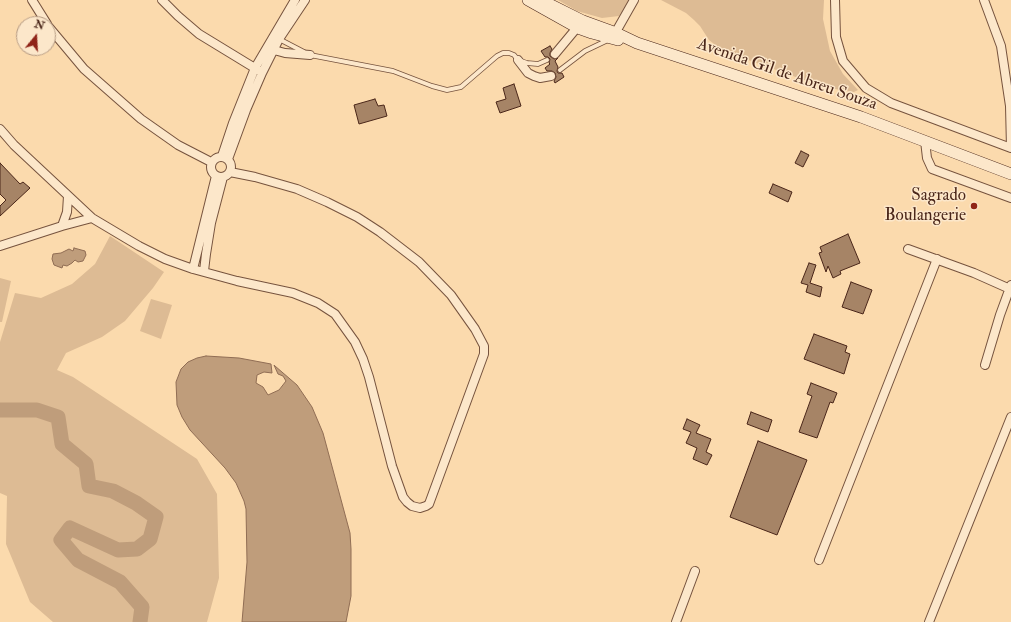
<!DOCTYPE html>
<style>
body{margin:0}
#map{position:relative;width:1011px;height:622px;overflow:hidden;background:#fbdaad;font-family:"IM FELL Double Pica",serif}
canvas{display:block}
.north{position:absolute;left:16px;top:16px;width:40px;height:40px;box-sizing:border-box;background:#fce7ca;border:1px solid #b59a83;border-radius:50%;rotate:18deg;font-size:11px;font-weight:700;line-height:16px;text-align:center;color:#4a2619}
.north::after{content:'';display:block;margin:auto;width:14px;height:18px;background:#8f2418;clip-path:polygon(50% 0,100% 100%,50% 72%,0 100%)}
</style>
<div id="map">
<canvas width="1011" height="622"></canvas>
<div class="north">N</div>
</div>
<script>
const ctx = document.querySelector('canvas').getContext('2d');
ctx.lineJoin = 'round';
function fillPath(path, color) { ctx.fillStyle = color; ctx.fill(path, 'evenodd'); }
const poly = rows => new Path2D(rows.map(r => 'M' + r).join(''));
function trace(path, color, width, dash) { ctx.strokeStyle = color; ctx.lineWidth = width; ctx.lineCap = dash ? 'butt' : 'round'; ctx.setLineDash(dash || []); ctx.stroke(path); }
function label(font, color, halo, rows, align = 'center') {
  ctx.font = font + ' "IM FELL Double Pica",serif'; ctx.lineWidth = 3; ctx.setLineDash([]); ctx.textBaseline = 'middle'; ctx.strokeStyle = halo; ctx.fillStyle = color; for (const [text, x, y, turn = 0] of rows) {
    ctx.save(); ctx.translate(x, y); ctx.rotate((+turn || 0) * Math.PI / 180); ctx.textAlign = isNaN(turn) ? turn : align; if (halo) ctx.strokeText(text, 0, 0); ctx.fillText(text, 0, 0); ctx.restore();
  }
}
fillPath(poly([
 [558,0,631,0,619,16,602,18,577,11],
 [661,0,824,0,823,19,830,51,843,74,858,90,854,92,845,91,821,86,723,51,709,40,700,26,694,20,686,13],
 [110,236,164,272,153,288,125,321,102,337,66,353,57,370,73,377,197,459,217,494,219,578,207,622,53,622,30,602,6,544,7,496,0,493,0,342,15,293,41,298,72,284,95,264],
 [0,278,11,281,2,322,0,322],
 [151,299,172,305,161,339,140,331]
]), '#ddbb94');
const water = poly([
 [74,248,85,251,86,255,83,261,78,262,75,260,72,263,67,266,63,265,62,268,54,265,52,259,53,254,61,253,69,249,73,251,74,248],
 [206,356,239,358,271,364,272,373,264,372,257,375,256,383,263,387,268,395,279,390,286,381,283,376,278,374,274,365,275,366,297,385,312,407,323,433,350,533,351,549,351,596,346,622,242,622,247,562,246,509,244,501,236,483,225,468,190,430,182,417,177,405,176,382,181,369,188,362,197,358,206,356]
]);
fillPath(water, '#bf9d7b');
trace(water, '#906d54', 1);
trace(poly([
 [0,410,37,410,58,417,62,444,86,464,89,486,113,491,136,503,156,517,150,539,137,549,118,550,70,528,61,540,78,560,120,582,142,607,140,622]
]), '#bf9d7b', 15);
const building = poly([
 [550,46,552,49,550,53,550,56,554,59,558,58,555,61,558,67,557,71,558,73,562,73,564,77,555,83,554,81,556,77,555,73,552,71,547,71,545,68,550,64,549,63,550,59,548,57,545,57,541,51,550,46],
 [514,84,521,106,500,113,496,102,506,99,503,88,514,84],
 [375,99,378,106,384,105,387,116,359,124,354,105,375,99],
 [801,151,809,155,803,167,795,163,801,151],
 [0,163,20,184,23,182,30,188,0,216,0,206,6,200,0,194,0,163],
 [773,184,792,192,788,202,769,193,773,184],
 [848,234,860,263,840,271,841,274,833,278,828,266,826,272,819,253,822,252,820,247,848,234],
 [809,263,816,265,810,283,822,287,820,297,806,292,808,285,801,283,809,263],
 [851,282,872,290,863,314,842,307,851,282],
 [814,334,847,346,845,352,850,354,844,374,804,359,814,334],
 [811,383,837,393,833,403,830,402,817,438,799,432,812,396,807,394,811,383],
 [751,412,772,420,768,432,747,424,751,412],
 [687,419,700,425,696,433,711,439,706,452,712,455,707,465,693,459,697,448,686,443,691,432,683,429,687,419],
 [758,441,807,460,777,535,730,517,758,441]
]);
fillPath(building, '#a68466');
trace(building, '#4a2619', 1);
const lane = poly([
 [279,39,304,52],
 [310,55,393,71,432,86,447,90,461,87,497,56,503,53,509,53,514,55,518,60,527,63,538,64,547,60],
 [560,70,585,51,608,40]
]);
const street = poly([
 [32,0,47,24],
 [162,0,178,16,199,34,258,70],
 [835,0,836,37,843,61,866,88,891,103,1011,148],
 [984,0,1001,46,1010,106,1011,148],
 [48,26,84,69,141,119,178,145,211,162],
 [613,37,634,0],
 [274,50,285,53,310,55],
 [555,54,580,24],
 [518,60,528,73,534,76,540,78,551,76],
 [0,129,14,145,92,218,139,246,165,259,193,269,237,281,293,293,318,303,335,314,355,342,363,359,369,377,392,466,403,497,407,502,412,506,420,508,426,506,429,504,484,354,484,346,475,329,451,295,419,262,380,232,357,217,327,202,297,189,255,177,230,172],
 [925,141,927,158,932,169,1011,198],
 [222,156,233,123,255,68,295,0],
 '211 167a10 10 0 1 1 20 0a10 10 0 1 1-20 0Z',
 [228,159,246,110,262,73,279,39,305,0],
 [62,226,67,212,68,196],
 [0,246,62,226,92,218],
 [908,249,974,273,1010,289],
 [193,269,216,176],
 [204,271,206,254,211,223,223,177],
 [985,365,1000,315,1011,285],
 [819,560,937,259],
 [676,622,695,571],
 [929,622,1011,417]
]);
const secondary = poly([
 [528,0,578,28,592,33,618,40],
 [541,0,583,21,616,33,637,43,861,117,1011,174]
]);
trace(lane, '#76533e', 5.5);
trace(street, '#76533e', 10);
trace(secondary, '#4a2619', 12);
trace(lane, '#fce7ca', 4);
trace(street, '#fce7ca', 8);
trace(secondary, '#fce7ca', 11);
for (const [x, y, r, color] of [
 [974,206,4,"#8f2418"]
]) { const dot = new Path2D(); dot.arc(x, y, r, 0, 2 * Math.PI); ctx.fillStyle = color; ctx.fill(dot); trace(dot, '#fce7ca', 1.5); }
label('17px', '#4a2619', '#fce7ca', [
 ["Avenida Gil de Abreu Souza",787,75,19]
]);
label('17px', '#4a2619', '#fce7ca', [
 ["Sagrado",966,196],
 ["Boulangerie",966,216]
], 'right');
</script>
